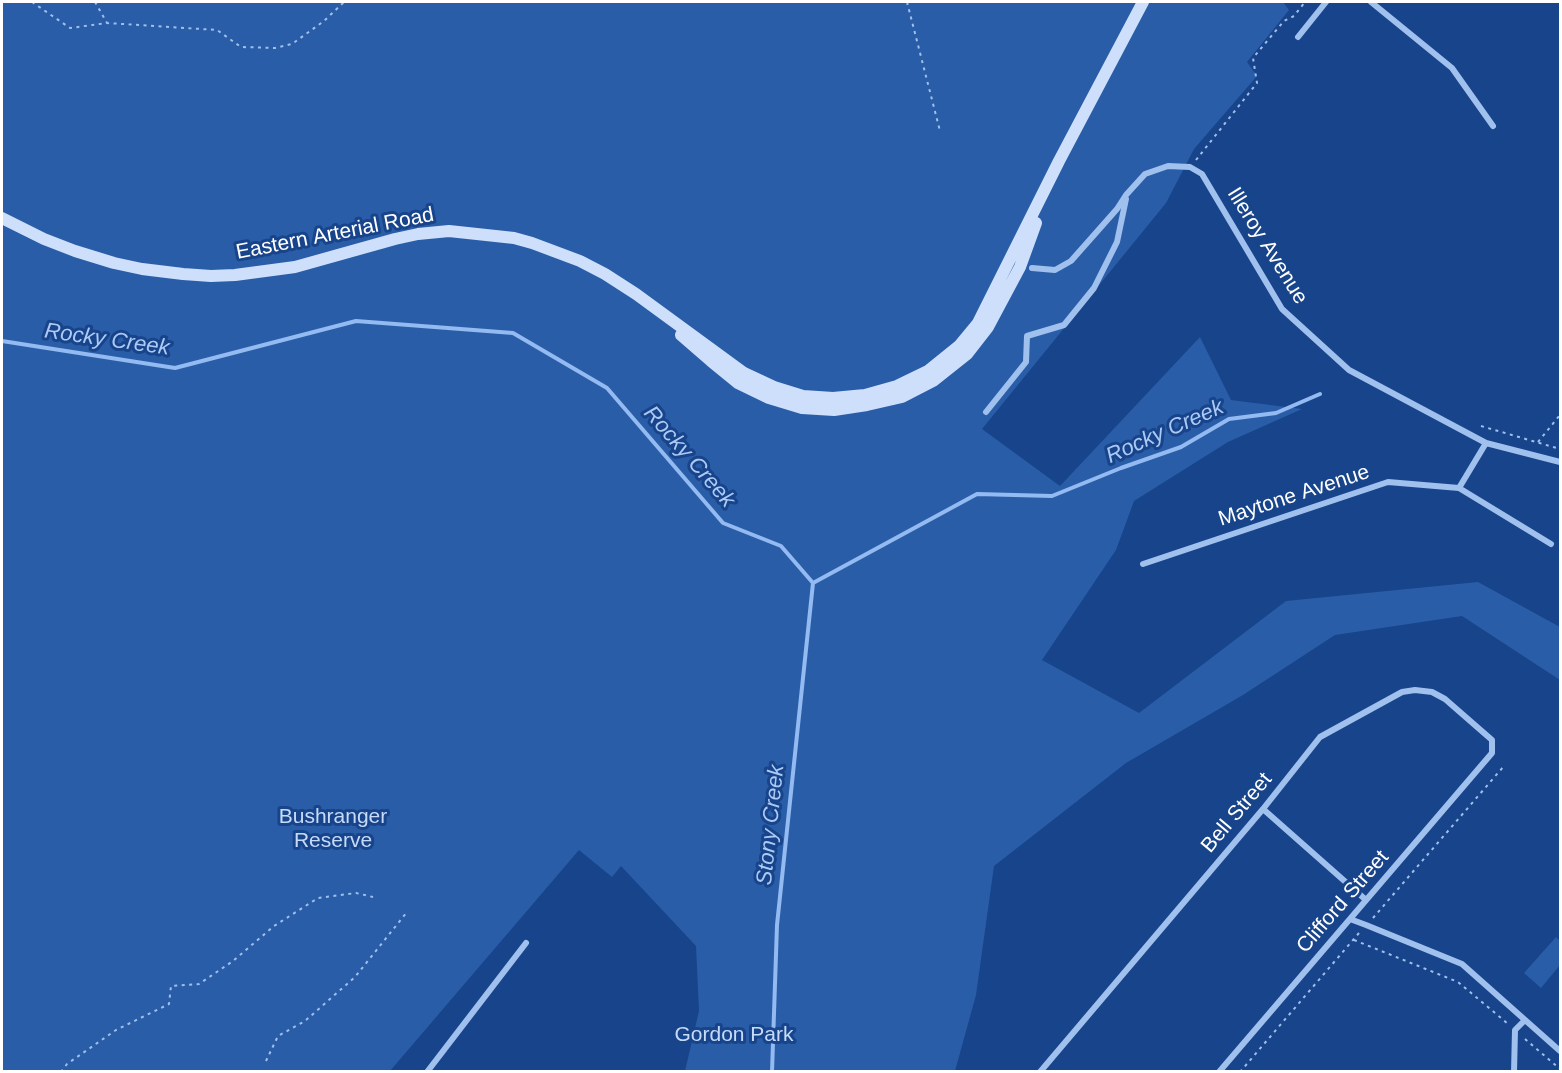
<!DOCTYPE html>
<style>
body{margin:0}
#map{position:relative;width:1562px;height:1073px;overflow:hidden;background:#17448a;font-family:Arial,sans-serif}
canvas{display:block}
.frame{position:absolute;inset:0;border:3px solid #fff;pointer-events:none}
</style>
<div id="map">
<canvas width="1562" height="1073"></canvas>
<div class="frame"></div>
</div>
<script>
const ctx = document.querySelector('canvas').getContext('2d');
ctx.lineJoin = 'round';
function fillPath(path, color) { ctx.fillStyle = color; ctx.fill(path, 'evenodd'); }
const poly = rows => new Path2D(rows.map(r => 'M' + r).join(''));
function trace(path, color, width, dash) { ctx.strokeStyle = color; ctx.lineWidth = width; ctx.lineCap = dash ? 'butt' : 'round'; ctx.setLineDash(dash || []); ctx.stroke(path); }
function label(font, color, halo, rows, align = 'center') {
  ctx.font = font + ' Arial,sans-serif'; ctx.lineWidth = 6; ctx.setLineDash([]); ctx.textBaseline = 'middle'; ctx.strokeStyle = halo; ctx.fillStyle = color; for (const [text, x, y, turn = 0] of rows) {
    ctx.save(); ctx.translate(x, y); ctx.rotate((+turn || 0) * Math.PI / 180); ctx.textAlign = isNaN(turn) ? turn : align; if (halo) ctx.strokeText(text, 0, 0); ctx.fillText(text, 0, 0); ctx.restore();
  }
}
fillPath(poly([
 [2,2,1283,2,1289,10,1247,62,1257,76,1194,149,1166,203,982,429,1060,486,1200,337,1231,400,1302,409,1228,442,1134,501,1116,550,1042,660,1139,713,1286,601,1478,582,1560,627,1560,680,1462,616,1335,635,1243,695,1126,763,994,866,976,995,955,1071,685,1071,699,1011,696,946,621,866,612,877,579,850,390,1071,2,1071],
 [1556,937,1560,941,1560,965,1541,988,1524,973]
]), '#2a5da8');
trace(poly([
 [2,341,175,368,356,321,513,333,607,388,723,523,781,546,813,583,977,494,1052,496,1121,468,1181,447,1229,419,1276,413,1320,394],
 [772,1072,777,925,813,583]
]), '#93baf1', 4);
trace(poly([
 [32,2,70,28,107,23,217,30,241,47,275,48,292,44,324,21,344,2],
 [95,2,107,23],
 [907,2,940,131],
 [1196,160,1257,83,1253,58,1284,21,1294,16,1305,2],
 [1481,426,1560,449],
 [1538,442,1560,415],
 [1373,918,1504,766],
 [1354,940,1458,982,1507,1023],
 [1525,1039,1560,1069],
 [266,1061,278,1036,305,1021,355,977,407,912],
 [61,1072,67,1064,116,1030,169,1004,171,986,199,984,233,961,274,926,318,898,356,893,373,897],
 [1240,1072,1359,933]
]), '#a0c0ee', 2, [3, 4.5]);
trace(poly([
 [1371,2,1452,68,1493,126],
 [1298,37,1326,2],
 [1032,268,1055,270,1071,261,1117,209,1126,195,1145,174,1168,166,1190,167,1202,174,1282,309,1349,370,1486,443,1560,462],
 [986,412,1026,362,1027,336,1064,325,1094,288,1117,242,1126,199],
 [1459,488,1551,544],
 [1143,564,1388,482,1459,488,1486,443],
 [1263,809,1366,900],
 [1350,919,1366,925,1462,964,1560,1051],
 [427,1072,526,943],
 [1040,1072,1263,809,1320,737,1402,692,1415,690,1432,692,1445,699,1492,740,1492,753,1219,1072],
 [1514,1072,1515,1030,1525,1020]
]), '#a0c0ee', 6);
trace(poly([
 [2,218,44,239,75,251,114,263,142,269,183,274,211,276,235,275,295,267,395,239,418,234,449,231,514,238,532,243,580,261,605,274,636,294,744,373,774,387,803,396,833,398,865,395,897,386,928,371,959,346,978,323,1059,161,1143,2],
 [681,335,711,361,738,383,769,398,802,408,834,410,867,405,902,397,933,381,967,354,988,327,1020,267,1036,223]
]), '#cddffa', 12);
label('21px', '#fff', '#17448a', [
 ["Eastern Arterial Road",335,234,-11],
 ["Illeroy Avenue",1267,246,58],
 ["Maytone Avenue",1294,496,-18],
 ["Bell Street",1237,813,-50],
 ["Clifford Street",1343,902,-49]
]);
label('21px', '#c6dbfa', '#17448a', [
 ["Bushranger",333,817],
 ["Reserve",333,841],
 ["Gordon Park",734,1035]
]);
label('italic 22px', '#accaf5', '#17448a', [
 ["Rocky Creek",107,340,8],
 ["Rocky Creek",1165,432,-24],
 ["Rocky Creek",689,457,49],
 ["Stony Creek",771,825,-84]
]);
</script>
